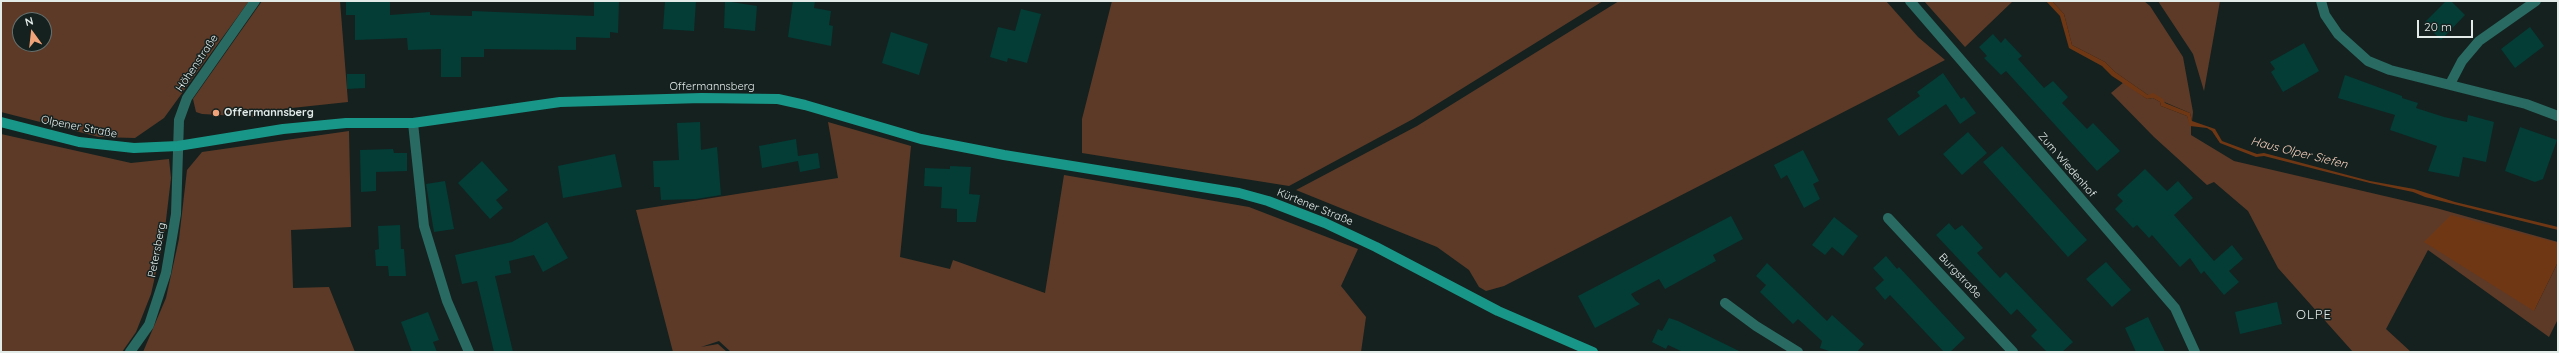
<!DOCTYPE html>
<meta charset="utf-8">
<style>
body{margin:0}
#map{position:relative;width:2559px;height:353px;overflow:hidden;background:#15211f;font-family:Quicksand,sans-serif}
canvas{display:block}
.frame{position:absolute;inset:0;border:2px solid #e3ebe9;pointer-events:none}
.north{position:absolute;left:12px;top:12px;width:40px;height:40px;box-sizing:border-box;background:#15211f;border:1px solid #677270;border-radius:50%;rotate:345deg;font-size:11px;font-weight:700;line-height:16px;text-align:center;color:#e3ebe9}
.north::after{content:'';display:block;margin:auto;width:14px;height:18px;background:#f0a279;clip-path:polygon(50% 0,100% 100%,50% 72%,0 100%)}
.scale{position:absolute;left:2417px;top:20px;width:56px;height:18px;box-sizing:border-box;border:2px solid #e3ebe9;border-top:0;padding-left:5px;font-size:12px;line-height:14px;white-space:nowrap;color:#e3ebe9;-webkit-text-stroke:3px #15211f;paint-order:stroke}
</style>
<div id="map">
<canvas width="2559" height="353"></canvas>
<div class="frame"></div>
<div class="north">N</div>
<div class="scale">20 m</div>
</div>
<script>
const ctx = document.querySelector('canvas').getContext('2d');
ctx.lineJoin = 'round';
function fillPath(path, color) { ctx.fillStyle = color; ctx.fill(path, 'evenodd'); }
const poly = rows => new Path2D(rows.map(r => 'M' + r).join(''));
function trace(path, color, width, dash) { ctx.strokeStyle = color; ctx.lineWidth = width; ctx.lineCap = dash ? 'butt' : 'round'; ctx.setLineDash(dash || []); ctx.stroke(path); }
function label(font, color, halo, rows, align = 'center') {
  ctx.font = font + ' Quicksand,sans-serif'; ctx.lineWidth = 3; ctx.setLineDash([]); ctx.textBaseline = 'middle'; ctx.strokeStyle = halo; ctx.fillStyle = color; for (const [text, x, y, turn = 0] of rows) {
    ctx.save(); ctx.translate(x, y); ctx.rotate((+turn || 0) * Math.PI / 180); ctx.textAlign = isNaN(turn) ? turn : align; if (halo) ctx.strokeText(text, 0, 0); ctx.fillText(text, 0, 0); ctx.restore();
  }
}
fillPath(poly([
 [1,1,249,1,164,118,135,138,99,137,1,112],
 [20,20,44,20,44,44,20,44],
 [262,1,340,1,348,102,254,112,256,117,202,114,196,112,193,99],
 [1112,1,1603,1,1413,119,1289,186,1082,153,1082,119],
 [1619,1,1886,1,1918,37,1945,60,1504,286,1486,291,1479,287,1469,270,1437,247,1296,190,1417,126],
 [1924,1,2013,1,1965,47],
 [2052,1,2144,1,2150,6,2183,57,2193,112,2192,121,2190,113,2148,95,2115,72,2105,62,2072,45,2064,14],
 [2158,1,2220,1,2204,91,2193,54],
 [2124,82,2147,99,2153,98,2160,102,2161,106,2187,116,2191,126,2191,135,2234,161,2436,208,2558,242,2558,248,2558,243,2534,311,2558,262,2558,319,2549,337,2428,250,2386,329,2411,352,2353,352,2278,268,2248,211,2214,182,2207,185,2154,137,2111,93],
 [828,122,911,146,900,257,950,269,953,260,1045,293,1064,175,1249,207,1358,249,1341,286,1366,317,1361,352,731,352,719,341,701,347,718,344,727,352,673,352,636,210,838,178],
 [349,131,351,227,291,230,293,288,329,287,355,352,143,352,166,298,179,239,187,170,202,152],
 [1,134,131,163,169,159,171,178,164,237,151,294,136,332,122,352,1,352]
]), '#5d3a27');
fillPath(poly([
 [2046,1,2052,1,2064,14,2072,45,2105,62,2115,72,2148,95,2153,93,2163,99,2165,103,2190,113,2192,121,2215,129,2222,141,2257,154,2264,153,2370,181,2414,189,2455,202,2558,227,2558,230,2425,197,2413,192,2370,183,2264,156,2256,157,2220,143,2212,131,2207,128,2190,126,2187,116,2161,106,2160,102,2153,98,2147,99,2112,76,2102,66,2069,48,2060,16],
 [2451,215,2558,243,2558,262,2534,311,2424,242]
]), '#703714');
fillPath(poly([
 [346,1,390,1,390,15,430,12,430,15,472,16,472,11,594,16,594,1,619,1,618,33,610,32,610,38,576,37,576,50,484,49,484,57,461,57,461,77,441,77,441,49,408,50,407,38,355,40,355,15,346,15],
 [665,1,696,1,694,31,663,29],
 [725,1,757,6,755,31,724,28],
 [793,1,815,1,814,8,831,11,829,25,833,26,831,46,788,37],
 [2446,1,2451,1,2465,15,2441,40,2424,23],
 [1021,9,1041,14,1027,63,1008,58,1007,62,990,57,998,27,1015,31],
 [2530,27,2544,46,2515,68,2501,49],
 [891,32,928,44,919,75,882,63],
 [1993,34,2001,43,2005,38,2022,56,2018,59,2044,88,2053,81,2068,97,2062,103,2087,129,2093,123,2120,151,2097,171,2006,71,2001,75,1984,58,1987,56,1979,47],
 [2304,43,2319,71,2283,92,2271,72,2275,69,2270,62],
 [1943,73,1961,99,1964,97,1976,113,1960,124,1946,104,1899,136,1887,119,1920,96,1917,92],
 [347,74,365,74,365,88,347,89],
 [2345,75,2402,96,2402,98,2418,103,2416,108,2444,117,2467,122,2468,115,2494,122,2486,162,2463,157,2459,177,2428,171,2437,146,2390,130,2395,115,2338,98],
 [700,122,701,150,717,147,721,195,696,199,661,200,660,187,654,187,653,161,679,160,677,123],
 [2520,127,2557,140,2543,179,2535,182,2505,171],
 [1968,132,1987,153,1962,175,1943,154],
 [796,139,798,156,818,153,820,168,800,172,798,161,762,168,759,146],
 [2002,146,2087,240,2068,257,1983,162],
 [393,149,394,153,407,153,407,171,376,172,376,191,361,192,360,150],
 [1803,150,1819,181,1813,184,1820,199,1804,208,1787,175,1781,179,1774,165],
 [615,154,622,187,563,198,558,166],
 [482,161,508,190,496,200,503,208,490,219,458,183],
 [950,166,971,167,969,194,980,195,976,222,957,222,957,209,941,208,942,187,924,186,925,168,950,169],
 [2145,169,2167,191,2178,181,2193,198,2174,215,2214,261,2232,245,2243,259,2229,271,2239,282,2224,295,2204,271,2201,274,2190,258,2180,267,2152,235,2149,238,2137,225,2133,228,2115,209,2123,201,2117,195],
 [445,181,454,229,434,232,426,184],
 [1731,216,1743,239,1713,255,1716,261,1665,289,1659,279,1631,294,1636,301,1640,304,1595,328,1578,296],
 [1834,217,1858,236,1843,256,1832,247,1825,255,1812,245],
 [547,222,568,258,543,272,534,255,509,261,511,273,495,276,513,352,494,352,477,281,462,284,455,255,512,242],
 [1949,223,1955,230,1962,225,1983,248,1977,253,2000,278,2006,272,2073,342,2062,352,2047,352,2031,336,2037,330,2017,309,2011,315,1936,235],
 [400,225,401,249,404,249,406,276,389,276,388,266,376,266,375,250,379,249,378,226],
 [1886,256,1897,269,1899,267,1965,338,1950,352,1944,352,1890,295,1885,300,1875,288,1884,280,1873,268],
 [2106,262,2131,290,2112,307,2086,279],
 [1767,263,1827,321,1832,315,1864,344,1857,352,1832,352,1820,348,1822,341,1798,319,1793,324,1760,292,1766,285,1756,276],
 [2277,302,2282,324,2240,334,2235,312],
 [428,312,439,340,433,342,437,352,412,352,401,322],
 [2148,317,2165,352,2136,352,2125,328],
 [1669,318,1678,321,1741,352,1683,352,1668,345,1666,349,1652,342,1658,329,1662,331]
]), '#033d36');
trace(poly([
 [1910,1,2175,308,2195,352],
 [2321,1,2325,15,2338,34,2368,61,2390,70,2526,104,2558,116],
 [2450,84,2462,61,2479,41,2536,1],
 [413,123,424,226,447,301,469,352],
 [1888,218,2013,352],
 [1725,303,1756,326,1798,352],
 [130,352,149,325,166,273,176,214,179,120,187,98,255,1]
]), '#296b62', 10);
trace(poly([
 [1,122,79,142,134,148,178,146,283,129,346,123,413,123,560,102,702,98,778,99,805,105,921,139,1004,155,1239,193,1268,201,1325,223,1376,247,1498,311,1593,352]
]), '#189788', 10);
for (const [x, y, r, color] of [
 [216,113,4,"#f0a279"]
]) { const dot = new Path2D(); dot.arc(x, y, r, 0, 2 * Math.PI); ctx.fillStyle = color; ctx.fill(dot); trace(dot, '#15211f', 1.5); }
label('11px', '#e3ebe9', '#15211f', [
 ["Höhenstraße",197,63,-56],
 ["Offermannsberg",712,87],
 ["Olpener Straße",79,127,11],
 ["Zum Wiedenhof",2067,165,49],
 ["Kürtener Straße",1315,207,22],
 ["Petersberg",157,250,-79],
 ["Burgstraße",1960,276,47]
]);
label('bold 11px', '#e3ebe9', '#15211f', [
 ["Offermannsberg",224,113]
], 'left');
label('italic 12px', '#f3cebb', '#15211f', [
 ["Haus Olper Siefen",2299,153,14]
]);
ctx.letterSpacing = '1px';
label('13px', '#e3ebe9', '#15211f', [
 ["OLPE",2314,315]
]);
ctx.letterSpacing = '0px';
</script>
